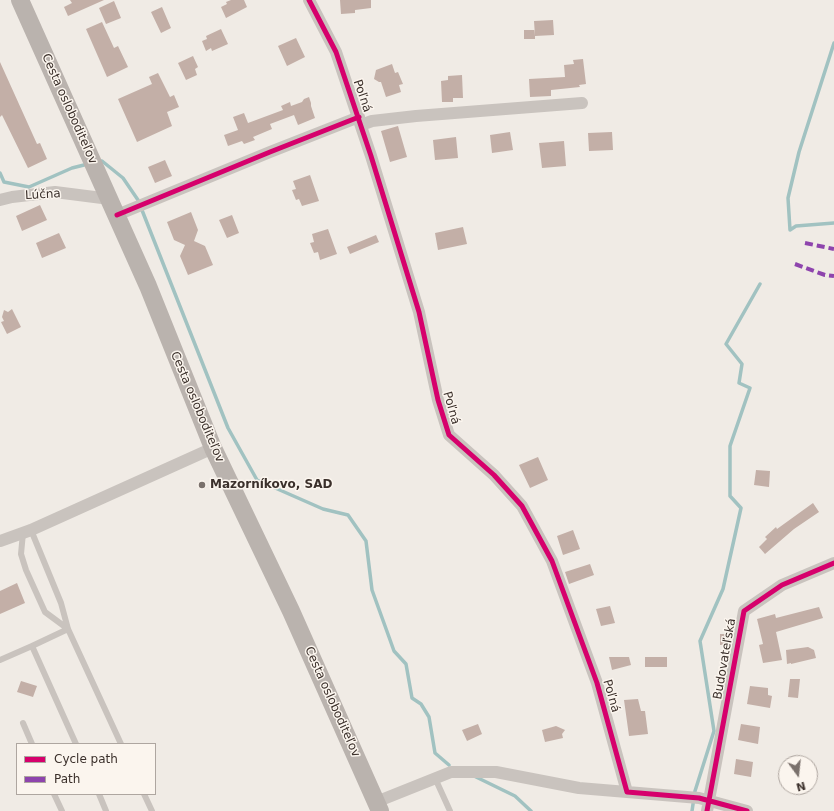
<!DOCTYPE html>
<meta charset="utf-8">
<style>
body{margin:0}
#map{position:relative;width:834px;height:811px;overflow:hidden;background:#f0ebe5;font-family:"DejaVu Sans",sans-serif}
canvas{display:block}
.legend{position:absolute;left:16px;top:743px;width:140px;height:52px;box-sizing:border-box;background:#fbf5ee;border:1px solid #aea6a0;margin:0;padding:5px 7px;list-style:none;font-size:12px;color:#3b302b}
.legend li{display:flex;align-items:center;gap:8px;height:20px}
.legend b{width:20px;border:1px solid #aea6a0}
.north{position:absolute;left:778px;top:755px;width:40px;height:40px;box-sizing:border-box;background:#fbf5ee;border:1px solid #aea6a0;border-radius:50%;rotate:165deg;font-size:11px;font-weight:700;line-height:16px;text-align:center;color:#3b302b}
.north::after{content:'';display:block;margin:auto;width:14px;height:18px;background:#7a716c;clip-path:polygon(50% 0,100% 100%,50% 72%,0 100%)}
</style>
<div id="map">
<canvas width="834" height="811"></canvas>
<ul class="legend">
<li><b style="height:5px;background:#d6006c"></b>Cycle path</li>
<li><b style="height:5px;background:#8e44ad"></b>Path</li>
</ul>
<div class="north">N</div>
</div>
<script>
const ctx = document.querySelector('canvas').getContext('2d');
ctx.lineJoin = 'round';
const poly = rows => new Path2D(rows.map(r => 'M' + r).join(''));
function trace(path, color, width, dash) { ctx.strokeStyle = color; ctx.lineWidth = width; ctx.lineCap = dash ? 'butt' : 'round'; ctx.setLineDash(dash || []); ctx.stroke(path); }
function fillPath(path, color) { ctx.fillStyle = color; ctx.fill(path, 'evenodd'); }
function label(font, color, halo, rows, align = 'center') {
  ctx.font = font + ' "DejaVu Sans",sans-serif'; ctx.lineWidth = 3; ctx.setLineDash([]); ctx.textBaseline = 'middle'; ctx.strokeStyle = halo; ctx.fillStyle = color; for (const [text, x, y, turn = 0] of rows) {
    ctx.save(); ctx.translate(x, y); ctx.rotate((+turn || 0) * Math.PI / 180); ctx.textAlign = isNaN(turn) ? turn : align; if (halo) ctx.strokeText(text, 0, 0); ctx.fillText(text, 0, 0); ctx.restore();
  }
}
trace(poly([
 [834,43,799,152,788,198,790,230,796,226,834,223],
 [98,161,102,161,123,178,138,200,228,428,257,480,323,509,348,515,366,541,372,590,389,637,394,651,406,664,412,698,421,704,429,717,435,753,449,765],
 [0,173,4,182,29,187,72,168,88,164],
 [474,776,515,796,531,811],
 [692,811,695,791,714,731,700,641,723,589,741,508,730,496,730,446,750,388,739,383,742,364,726,344,760,284]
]), '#a1c2c1', 3.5);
fillPath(poly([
 [70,0,104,0,68,16,64,7,72,3],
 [231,0,244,0,247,7,226,18,221,7,227,4,226,2],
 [340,0,371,0,371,8,355,10,355,13,341,14],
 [114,1,121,18,106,24,99,8],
 [162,7,171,28,161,33,151,12],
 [553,20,554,35,535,36,534,21],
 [102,22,114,48,118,46,128,67,107,77,86,29],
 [221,29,228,44,212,51,211,48,206,51,202,41,207,39,206,36],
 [524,30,535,30,535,39,524,39],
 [296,38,305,57,287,66,278,46],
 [193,56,198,67,195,69,197,75,186,80,178,63],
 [583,59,586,84,579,85,580,87,551,90,551,96,530,97,529,79,565,77,564,65,574,64,573,60],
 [0,62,37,144,40,143,47,159,28,168,2,115,0,117],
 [392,64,395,73,398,72,403,84,399,85,401,92,386,97,381,82,379,82,374,79,376,70],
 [158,73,170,97,174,95,179,107,167,112,172,126,137,142,118,99,152,84,149,77],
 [462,75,463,98,453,98,453,102,442,102,441,81,448,80,448,76],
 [309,97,311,103,311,106,315,118,298,125,294,115,270,124,272,129,253,137,255,140,244,144,242,141,228,146,224,135,238,130,233,117,244,113,248,123,283,110,281,106,290,102,291,106,302,102,304,99],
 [398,126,407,157,390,162,381,131],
 [510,132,513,150,492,153,490,135],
 [612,132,613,150,589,151,588,133],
 [456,137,458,158,435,160,433,140],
 [564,141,566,166,542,168,539,143],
 [165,160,172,176,155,183,148,167],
 [310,175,319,201,302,206,299,199,296,200,292,190,296,189,293,181],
 [40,205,47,220,22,231,16,216],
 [191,212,198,230,194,241,205,246,213,265,188,275,180,256,185,245,174,240,167,222],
 [232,215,239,233,227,238,219,220],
 [463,227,467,244,438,250,435,233],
 [328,229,337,254,320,260,318,252,314,253,310,243,314,242,312,234],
 [59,233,66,248,42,258,36,243],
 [376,235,379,242,350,254,347,247],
 [12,309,21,327,7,334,1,322,4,321,2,317,4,310,8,312],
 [538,457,548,480,530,488,519,465],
 [756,470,770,471,769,487,754,485],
 [813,503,819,512,794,529,765,554,759,547,767,539,765,537,776,527,777,529],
 [573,530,580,549,563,555,557,536],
 [590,564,594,575,569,584,565,572],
 [17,583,25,603,0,614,0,591],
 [610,606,615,623,601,626,596,609],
 [819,607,823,618,776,632,782,660,763,663,759,645,763,644,757,619,775,614,776,618],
 [720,634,731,634,730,644,720,645],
 [808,647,814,650,816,658,791,664,791,663,787,664,786,650],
 [609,657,629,657,631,665,612,670],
 [645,657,667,657,667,667,645,667],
 [790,679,800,679,798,698,788,697],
 [21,681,37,686,33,697,17,692],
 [750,686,768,688,768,695,772,696,770,708,747,704],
 [638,699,641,711,645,711,648,734,629,736,624,700],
 [478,724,482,734,467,741,462,730],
 [741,724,760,727,758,744,738,740],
 [556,726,565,730,562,734,563,738,545,742,542,730],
 [736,759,753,762,751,777,734,774]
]), '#c3afa7');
trace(poly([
 [31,530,61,603,68,629,121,744],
 [23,533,21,554,26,570,45,612,68,629,32,646,76,744],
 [0,660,32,646],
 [23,723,32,744],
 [435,778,450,811],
 [54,794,62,811],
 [99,794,106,811],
 [144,794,152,811]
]), '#c9c3be', 6);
trace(poly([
 [309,0,336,52,371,156,419,312,438,400,449,435,494,475,522,506,552,561,597,683,627,792],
 [361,125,372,121,416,116,582,103],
 [0,200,12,197,55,192,110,199],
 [117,215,270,152,359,117],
 [0,541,31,530,213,448],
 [376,802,451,772,496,772,579,788,699,798,747,811],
 [707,811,744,611,782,585,834,563]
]), '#c9c3be', 12);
trace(poly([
 [20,0,148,286,213,448,291,611,380,811]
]), '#bab3ae', 18);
trace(poly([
 [805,243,834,249],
 [795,264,825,275,834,276]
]), '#8e44ad', 4, [8, 4]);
trace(poly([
 [309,0,336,52,371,156,419,312,438,400,449,435,494,475,522,506,552,561,597,683,627,792,699,798,747,811],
 [117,215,270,152,359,117],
 [707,811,744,611,782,585,834,563]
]), '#d6006c', 5);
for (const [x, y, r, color] of [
 [202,485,4,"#7a716c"]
]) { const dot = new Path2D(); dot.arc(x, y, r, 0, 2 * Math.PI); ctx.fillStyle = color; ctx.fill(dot); trace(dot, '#fbf5ee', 1.5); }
label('12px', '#3b302b', '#fbf5ee', [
 ["Poľná",362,96,71],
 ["Cesta osloboditeľov",69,109,66],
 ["Lúčna",43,195,-3],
 ["Cesta osloboditeľov",197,407,67],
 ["Poľná",451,408,74],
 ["Budovateľská",725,659,-80],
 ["Poľná",611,696,74],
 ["Cesta osloboditeľov",332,702,66]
]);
label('bold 12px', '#3b302b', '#fbf5ee', [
 ["Mazorníkovo, SAD",210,485]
], 'left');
</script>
